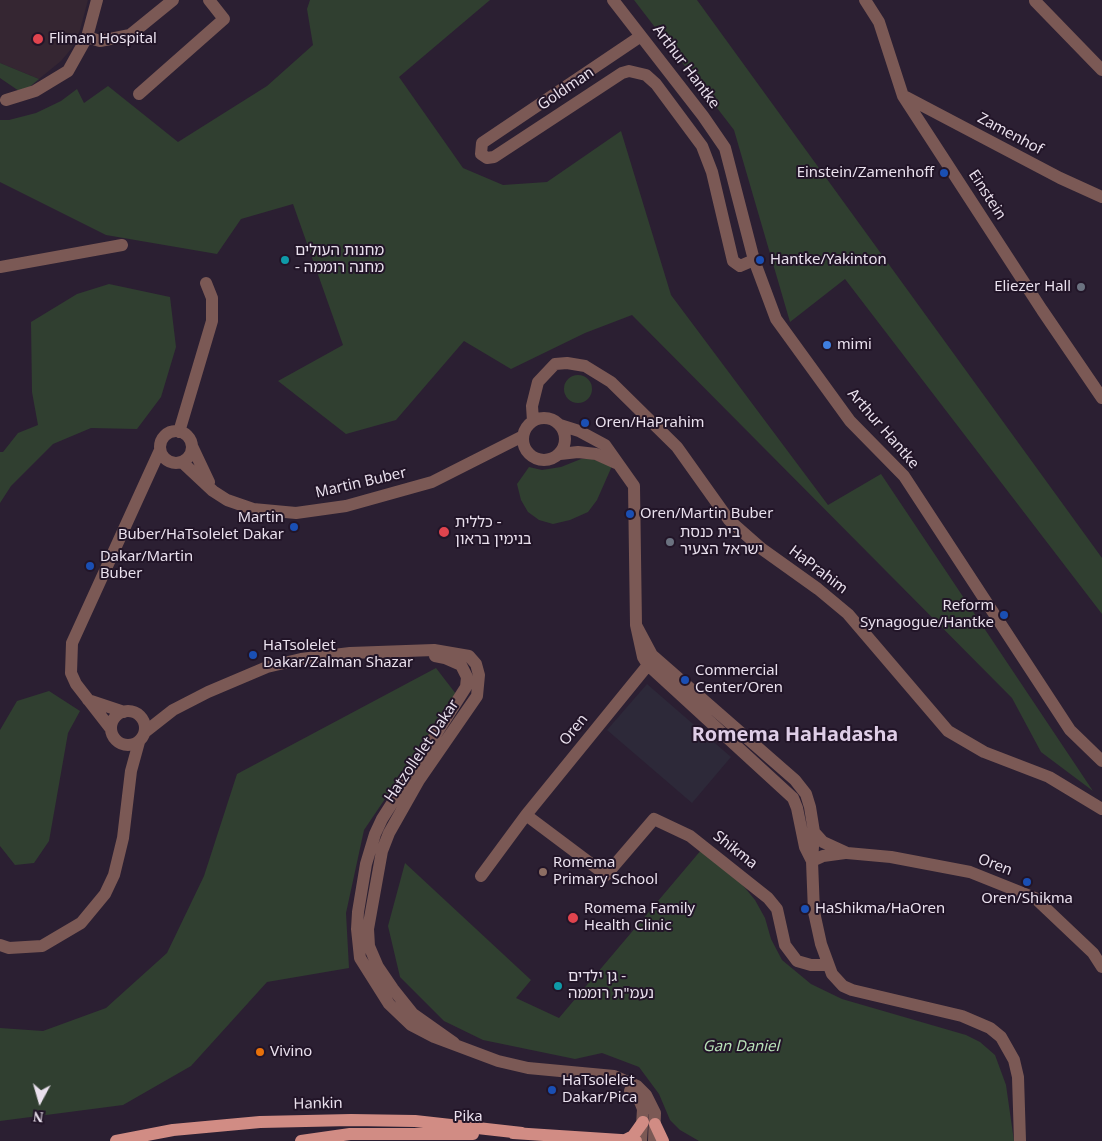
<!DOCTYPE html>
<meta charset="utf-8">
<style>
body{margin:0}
#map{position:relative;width:1102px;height:1141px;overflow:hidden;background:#2b1f32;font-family:Georgia,serif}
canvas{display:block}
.north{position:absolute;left:15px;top:1076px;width:50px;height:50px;-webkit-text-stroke:4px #221528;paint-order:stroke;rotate:186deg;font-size:14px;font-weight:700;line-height:20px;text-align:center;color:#eae1ee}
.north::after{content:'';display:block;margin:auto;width:18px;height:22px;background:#eae1ee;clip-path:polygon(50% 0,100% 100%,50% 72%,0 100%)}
</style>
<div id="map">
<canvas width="1102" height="1141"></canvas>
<div class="north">N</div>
</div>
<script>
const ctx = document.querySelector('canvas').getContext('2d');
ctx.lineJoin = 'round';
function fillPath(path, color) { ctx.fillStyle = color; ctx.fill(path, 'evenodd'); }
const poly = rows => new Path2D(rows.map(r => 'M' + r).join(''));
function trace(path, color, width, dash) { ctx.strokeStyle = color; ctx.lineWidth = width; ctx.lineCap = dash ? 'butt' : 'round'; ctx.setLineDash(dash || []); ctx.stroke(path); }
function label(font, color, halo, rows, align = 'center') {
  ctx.font = font + ' Georgia,"Noto Sans Hebrew",serif'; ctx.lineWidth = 4; ctx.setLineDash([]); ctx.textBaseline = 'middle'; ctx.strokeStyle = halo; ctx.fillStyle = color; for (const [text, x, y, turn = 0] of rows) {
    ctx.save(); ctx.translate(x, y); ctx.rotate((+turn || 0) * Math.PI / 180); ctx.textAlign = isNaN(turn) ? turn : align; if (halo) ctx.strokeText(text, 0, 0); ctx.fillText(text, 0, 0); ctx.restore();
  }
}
fillPath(poly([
 [647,684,731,757,692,803,607,730]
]), '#2d2939');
fillPath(poly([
 [0,0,88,0,80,30,72,48,61,61,39,79,0,63]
]), '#352632');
fillPath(poly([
 [310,0,490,0,399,77,463,168,503,185,547,182,621,131,671,295,828,505,881,474,1093,791,1041,752,1012,698,632,315,585,333,511,369,464,341,396,420,346,434,278,381,343,345,293,204,241,219,217,254,106,235,0,182,0,120,9,120,36,113,61,101,77,89,84,103,108,86,178,142,267,86,313,45,307,9],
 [634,0,697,0,1102,558,1102,614,845,279,790,322,734,130],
 [0,63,39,79,26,90,19,91,0,78],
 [109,284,170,297,176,347,161,397,137,429,91,428,53,444,11,486,0,503,0,452,3,452,18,433,38,425,32,392,31,322,77,294],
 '564 389a14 14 0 1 1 28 0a14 14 0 1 1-28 0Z',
 [581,459,592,459,612,466,597,500,588,512,570,520,553,524,539,520,528,512,521,500,517,484,529,467,542,470,561,467],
 [436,668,456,694,364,830,346,913,349,968,267,982,191,1066,123,1105,0,1121,0,1028,43,1031,106,1008,167,953,204,876,237,774],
 [49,691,80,711,68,733,49,841,34,863,15,865,0,846,0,730,17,701],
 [702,849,736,877,755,900,765,918,771,939,782,960,811,984,842,999,966,1035,980,1042,995,1055,1006,1085,1014,1141,699,1141,680,1130,670,1120,659,1094,639,1067,602,1053,575,1059,483,1040,444,1021,400,977,388,926,405,863,531,980,516,998,559,1018]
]), '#303f30');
trace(poly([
 [613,0,703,116,725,148,754,260,776,319,850,421,904,476,1070,730,1102,761],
 [865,0,879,22,903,96,1042,310,1102,398],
 [1035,1,1102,70],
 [641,36,482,143,481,154,487,158,494,157,622,73,629,71,646,75,656,84,702,146,712,172,733,261,740,266,754,260],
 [87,37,100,41,130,35,173,0],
 [139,94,224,19,209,0],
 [906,97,1060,178,1102,197],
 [6,100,35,91,68,71,87,37,97,0],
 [0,267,122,245],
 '523 439a21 21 0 1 1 42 0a21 21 0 1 1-42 0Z',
 [533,421,532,406,538,382,555,364,567,363,585,366,611,382,677,447,729,520,762,549,818,589,848,614,948,731,984,752,1049,777,1102,809],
 [560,425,579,431,605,445,634,486,636,625,643,657,648,665,793,798,797,808,805,847,812,861],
 '160 447a16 16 0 1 1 32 0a16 16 0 1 1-32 0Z',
 [179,432,212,321,212,298,206,283],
 [192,446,209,482],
 [560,454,578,452,596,454,616,463],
 [182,462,213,491,227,500,253,509,296,513,346,506,432,482,523,436],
 [636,625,652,655,795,780,806,794,810,807,814,832,812,861,814,912,821,944,832,974,843,986,852,990,962,1016,990,1028,1001,1037,1014,1060,1018,1077,1020,1141],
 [435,656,445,658,461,665,467,677,466,687,382,819,375,834,366,864,358,912,357,929,360,958,389,1004,411,1025,434,1037,498,1061,528,1068,614,1076,637,1086,646,1095,655,1113,654,1141],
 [661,664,648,665,526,815,606,875,654,819,690,836,768,898,777,909,785,945,797,961,811,965,827,965],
 [88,700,124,712],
 '111 728a17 17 0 1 1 34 0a17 17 0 1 1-34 0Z',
 [111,729,76,684,71,673,72,643,160,450],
 [145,732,173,710,208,692,267,667,301,659,350,653,434,650,469,656,476,664,479,675,477,696,419,780,389,833,382,851,368,929,369,946,378,967,393,989,413,1014,454,1043],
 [814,832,823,842,847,853,891,857,970,872,1035,898,1093,953,1102,967],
 [812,861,823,856,845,853],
 [481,876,526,815],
 [0,945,9,948,42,946,81,923,105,894,114,875,123,838,131,771,139,742],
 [630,1091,639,1099,643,1109,641,1141]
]), '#7b5955', 12);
trace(poly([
 [655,1124,663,1141],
 [513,1133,636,1141],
 [625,1140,633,1136,643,1122],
 [116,1141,173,1130,260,1122,351,1120,415,1121,522,1133],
 [301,1141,350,1134,473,1134]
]), '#d18c84', 12);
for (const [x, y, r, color] of [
 [38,39,6,"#e0444e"],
 [944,173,5,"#1a4fb4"],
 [285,260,5,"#0f9aa8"],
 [760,260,5,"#1a4fb4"],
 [1081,287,5,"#6b7280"],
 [827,345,5,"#3f7fe0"],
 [585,423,5,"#1a4fb4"],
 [630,514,5,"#1a4fb4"],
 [294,527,5,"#1a4fb4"],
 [444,532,6,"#e0444e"],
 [670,542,5,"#6b7280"],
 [90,566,5,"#1a4fb4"],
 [1004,615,5,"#1a4fb4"],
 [253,655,5,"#1a4fb4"],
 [685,680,5,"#1a4fb4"],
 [543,872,5,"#8d6e63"],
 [1027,882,5,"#1a4fb4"],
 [805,909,5,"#1a4fb4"],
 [573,918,6,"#e0444e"],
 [558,986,5,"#0f9aa8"],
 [260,1052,5,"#e8710a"],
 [552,1090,5,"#1a4fb4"]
]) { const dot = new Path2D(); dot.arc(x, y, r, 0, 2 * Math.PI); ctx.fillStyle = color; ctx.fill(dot); trace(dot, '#221528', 2); }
label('15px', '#eae1ee', '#221528', [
 ["Fliman Hospital",49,39],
 ["Einstein/Zamenhoff",934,173,"right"],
 ["מחנות העולים",295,251],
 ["- מחנה רוממה",295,268],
 ["Hantke/Yakinton",770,260],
 ["Eliezer Hall",1071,287,"right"],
 ["mimi",837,345],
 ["Oren/HaPrahim",595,423],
 ["Oren/Martin Buber",640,514],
 ["Martin",284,518,"right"],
 ["Buber/HaTsolelet Dakar",284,535,"right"],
 ["כללית -",455,523],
 ["בנימין בראון",455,540],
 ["בית כנסת",680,533],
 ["ישראל הצעיר",680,550],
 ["Dakar/Martin",100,557],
 ["Buber",100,574],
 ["Reform",994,606,"right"],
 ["Synagogue/Hantke",994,623,"right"],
 ["HaTsolelet",263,646],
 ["Dakar/Zalman Shazar",263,663],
 ["Commercial",695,671],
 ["Center/Oren",695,688],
 ["Romema",553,863],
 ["Primary School",553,880],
 ["Oren/Shikma",1027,899,"center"],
 ["Romema Family",584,909],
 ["Health Clinic",584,926],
 ["HaShikma/HaOren",815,909],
 ["גן ילדים -",568,977],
 ["נעמ\"ת רוממה",568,994],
 ["Vivino",270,1052],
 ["HaTsolelet",562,1081],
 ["Dakar/Pica",562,1098]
], 'left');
label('15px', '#eae1ee', '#221528', [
 ["Arthur Hantke",686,67,53],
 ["Goldman",566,89,-34],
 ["Zamenhof",1010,134,28],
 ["Einstein",987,195,57],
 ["Arthur Hantke",883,429,49],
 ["Martin Buber",361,483,-13],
 ["HaPrahim",818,570,37],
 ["Oren",574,730,-51],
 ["Hatzollelet Dakar",422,751,-56],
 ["Shikma",735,850,38],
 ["Oren",995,865,21],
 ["Hankin",318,1104,-1],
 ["Pika",468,1117]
]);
label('italic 15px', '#b8e2b8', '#221528', [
 ["Gan Daniel",741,1047]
]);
label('bold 20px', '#dfcee7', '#221528', [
 ["Romema HaHadasha",795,735]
]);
</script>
